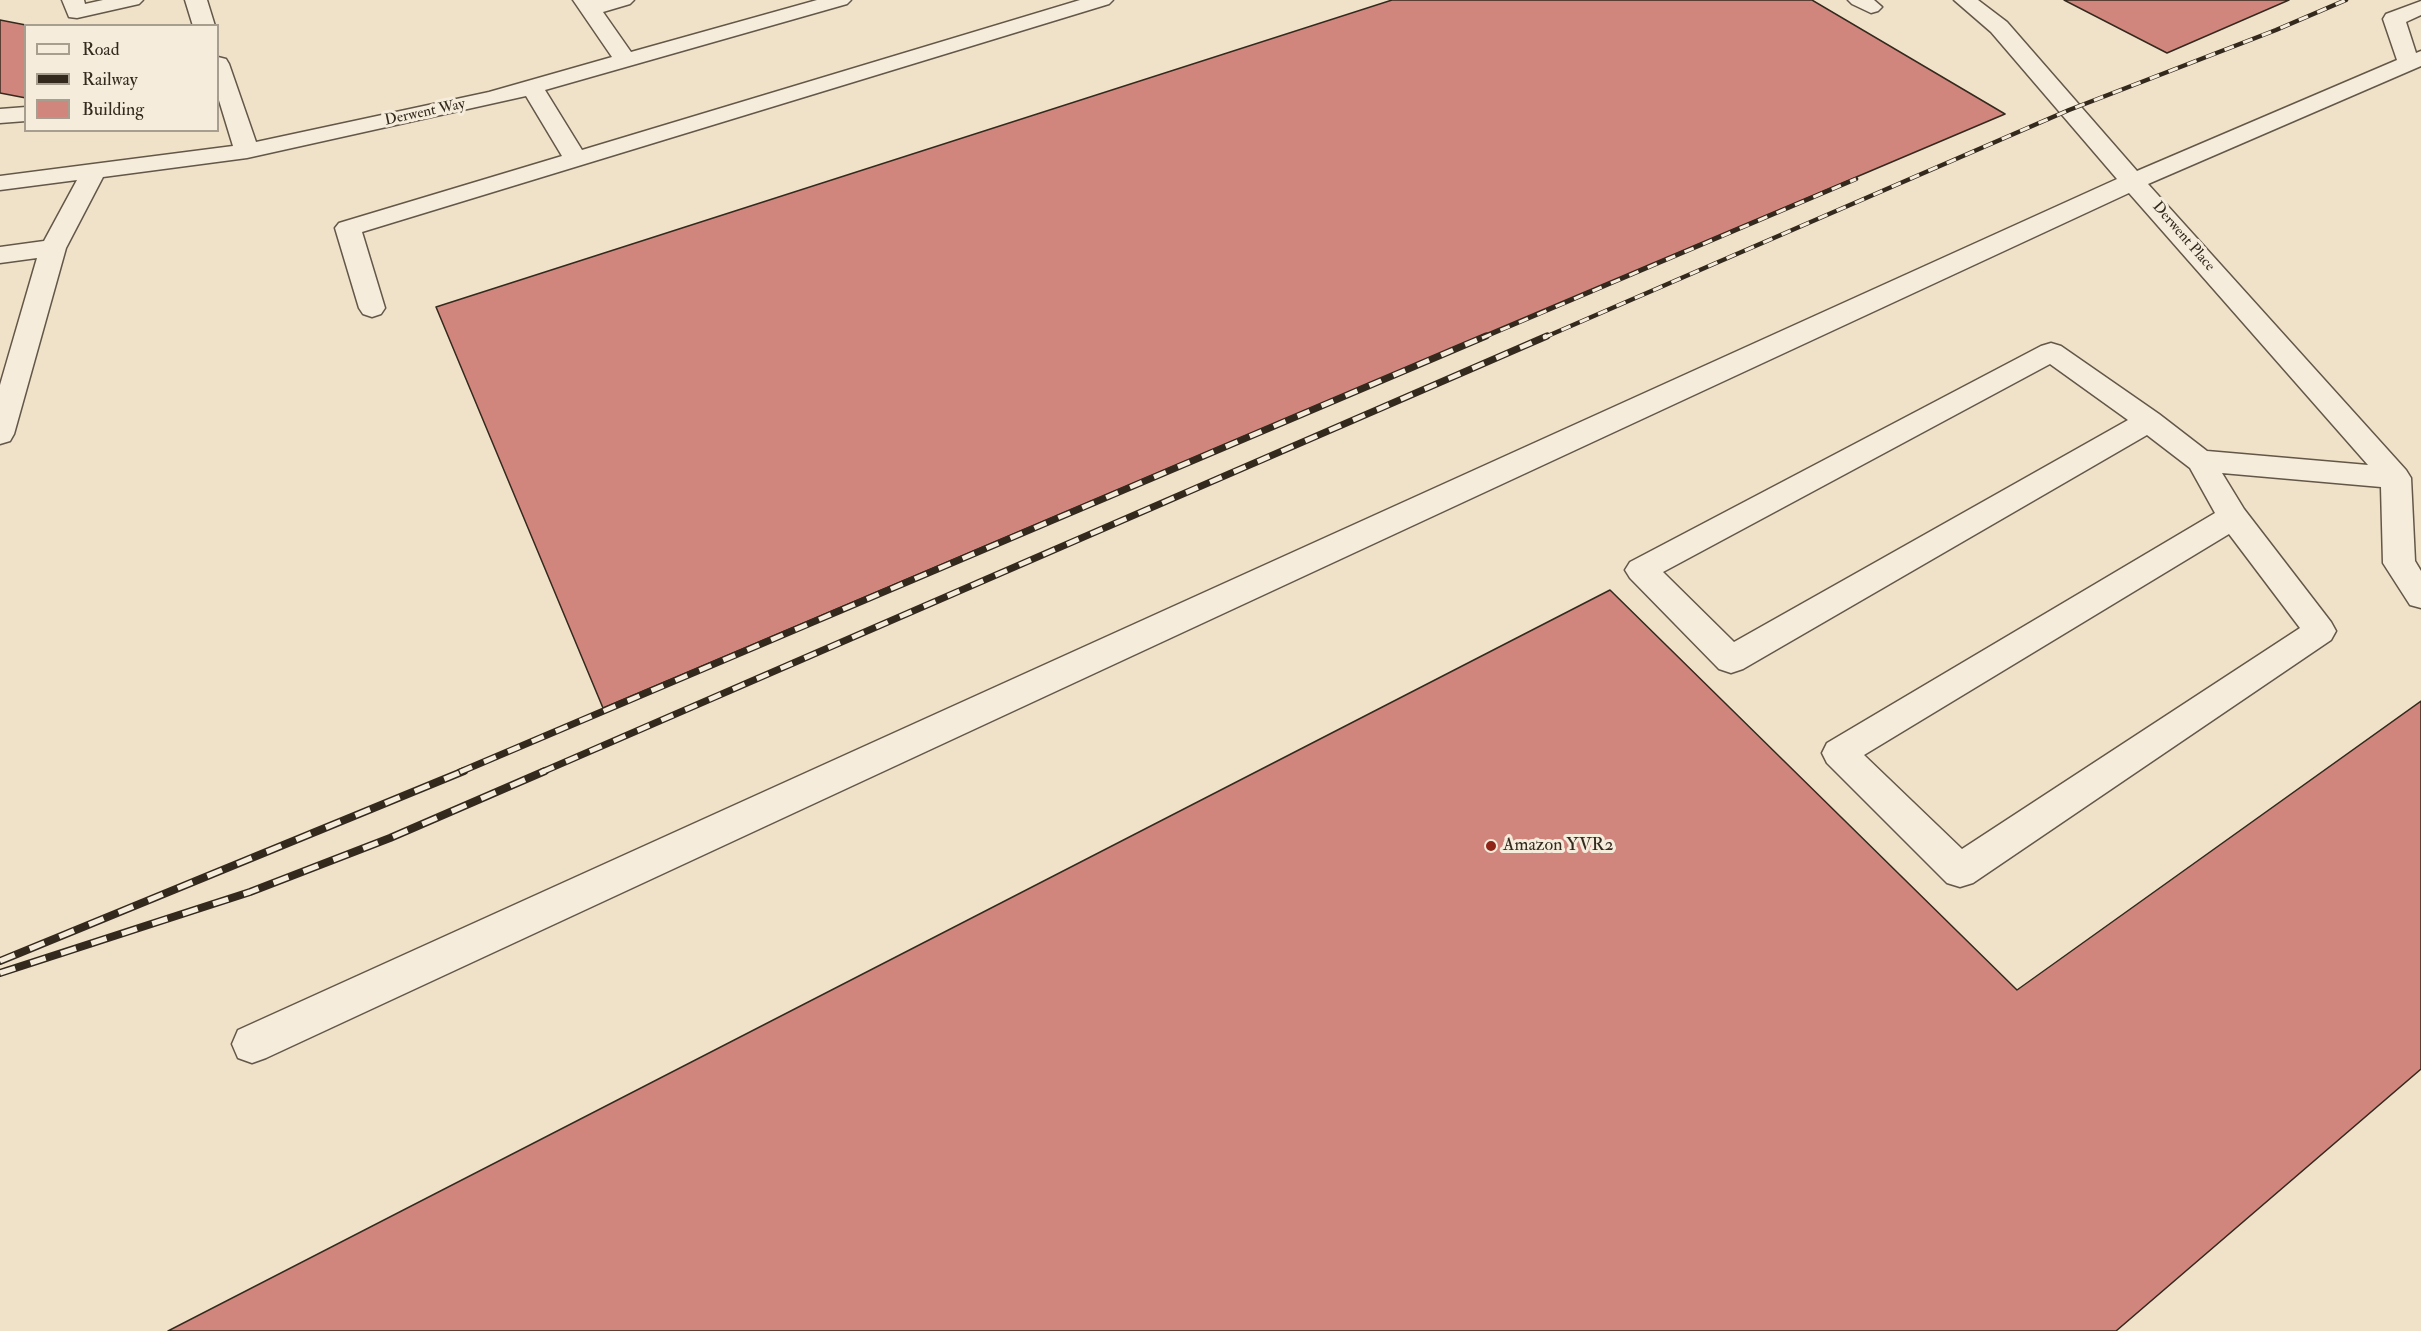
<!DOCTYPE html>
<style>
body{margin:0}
#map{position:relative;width:2421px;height:1331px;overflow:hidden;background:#f0e1c9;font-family:"IM FELL Double Pica",serif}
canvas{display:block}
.legend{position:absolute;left:24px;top:24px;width:195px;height:108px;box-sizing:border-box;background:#f5ecdc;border:2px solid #a89e90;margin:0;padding:8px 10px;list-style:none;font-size:18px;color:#34291d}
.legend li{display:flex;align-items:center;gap:12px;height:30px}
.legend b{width:30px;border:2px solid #a89e90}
</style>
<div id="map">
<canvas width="2421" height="1331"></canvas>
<ul class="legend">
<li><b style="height:8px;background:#f5ecdc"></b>Road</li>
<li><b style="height:8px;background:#34291d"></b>Railway</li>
<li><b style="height:16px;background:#d1867d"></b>Building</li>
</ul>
</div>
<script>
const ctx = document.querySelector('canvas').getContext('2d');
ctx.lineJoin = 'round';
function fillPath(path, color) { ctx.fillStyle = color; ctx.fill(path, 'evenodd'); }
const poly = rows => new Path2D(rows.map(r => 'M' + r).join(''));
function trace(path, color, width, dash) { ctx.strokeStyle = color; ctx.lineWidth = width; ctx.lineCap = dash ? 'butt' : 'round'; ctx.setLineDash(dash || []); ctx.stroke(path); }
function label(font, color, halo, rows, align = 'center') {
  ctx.font = font + ' "IM FELL Double Pica",serif'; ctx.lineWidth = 6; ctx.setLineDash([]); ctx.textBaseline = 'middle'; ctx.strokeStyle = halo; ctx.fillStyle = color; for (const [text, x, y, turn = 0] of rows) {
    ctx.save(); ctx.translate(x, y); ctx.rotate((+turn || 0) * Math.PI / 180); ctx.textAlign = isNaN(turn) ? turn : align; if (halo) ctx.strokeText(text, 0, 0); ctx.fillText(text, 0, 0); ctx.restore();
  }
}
const building = poly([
 [1392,0,1812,0,2005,114,603,708,436,307,1392,0],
 [2064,0,2289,0,2167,53,2064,0],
 [0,20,31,26,26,26,26,98,0,93,0,20],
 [1610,590,2017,990,2421,701,2421,1069,2116,1331,168,1331,1610,590]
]);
fillPath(building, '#d1867d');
trace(building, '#34291d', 1.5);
const minor = poly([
 [62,0,84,0,85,4,103,0,143,0,139,4,77,18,69,17,62,0],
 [185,0,207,0,215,26,193,26,185,0],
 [573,0,634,0,630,4,603,12,631,52,817,0,851,0,847,4,545,90,582,150,1080,0,1113,0,1109,4,362,232,385,308,381,314,372,317,363,314,359,308,335,228,339,223,562,156,526,96,247,158,103,177,66,248,14,434,10,441,0,444,0,385,37,258,0,263,0,247,44,241,77,180,0,190,0,176,233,146,218,97,218,57,226,59,229,64,256,142,489,92,612,57,573,0],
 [1848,0,1874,0,1882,7,1878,11,1871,13,1852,4,1848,0],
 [1954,0,1978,0,2007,22,2137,171,2397,60,2383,19,2386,14,2421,1,2421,15,2406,22,2416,53,2421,51,2421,66,2148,184,2406,470,2411,478,2415,561,2421,571,2421,608,2410,605,2383,563,2381,487,2222,473,2244,509,2331,622,2336,631,2331,640,1973,883,1960,887,1947,883,1827,763,1822,753,1827,743,2215,513,2190,468,2147,435,1743,669,1731,673,1719,669,1630,578,1625,570,1630,562,2041,346,2051,343,2061,346,2159,414,2207,451,2368,465,2129,193,266,1058,252,1063,238,1058,232,1044,238,1030,2117,179,1991,32,1954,0],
 [2050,364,2128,420,1734,642,1663,572,2050,364],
 [2229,534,2300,628,1962,849,1864,755,2229,534],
 [26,107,26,121,0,123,0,109,26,107]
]);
trace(minor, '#635748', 3);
fillPath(minor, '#f5ecdc');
const railFar2 = poly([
 [1482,338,1856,179],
 [1543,338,2069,110,2276,30,2346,0]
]);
const railFar1 = poly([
 [460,772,1486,336],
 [542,772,1547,336]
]);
const rail = poly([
 [0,961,464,771],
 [0,973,250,892,390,838,545,771]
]);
trace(railFar2, '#34291d', 4.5);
trace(railFar1, '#34291d', 7);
trace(rail, '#34291d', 8);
trace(railFar2, '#f5ecdc', 3, [10]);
trace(railFar1, '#f5ecdc', 4.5, [13]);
trace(rail, '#f5ecdc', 5, [16]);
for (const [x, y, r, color] of [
 [1491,846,6,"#8f2418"]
]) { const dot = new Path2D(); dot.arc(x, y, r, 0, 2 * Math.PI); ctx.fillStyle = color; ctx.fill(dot); trace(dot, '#f5ecdc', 2); }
label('15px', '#34291d', '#f5ecdc', [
 ["Derwent Way",425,113,-12],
 ["Derwent Place",2183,237,49]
]);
label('18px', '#34291d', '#f5ecdc', [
 ["Amazon YVR2",1503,846]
], 'left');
</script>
